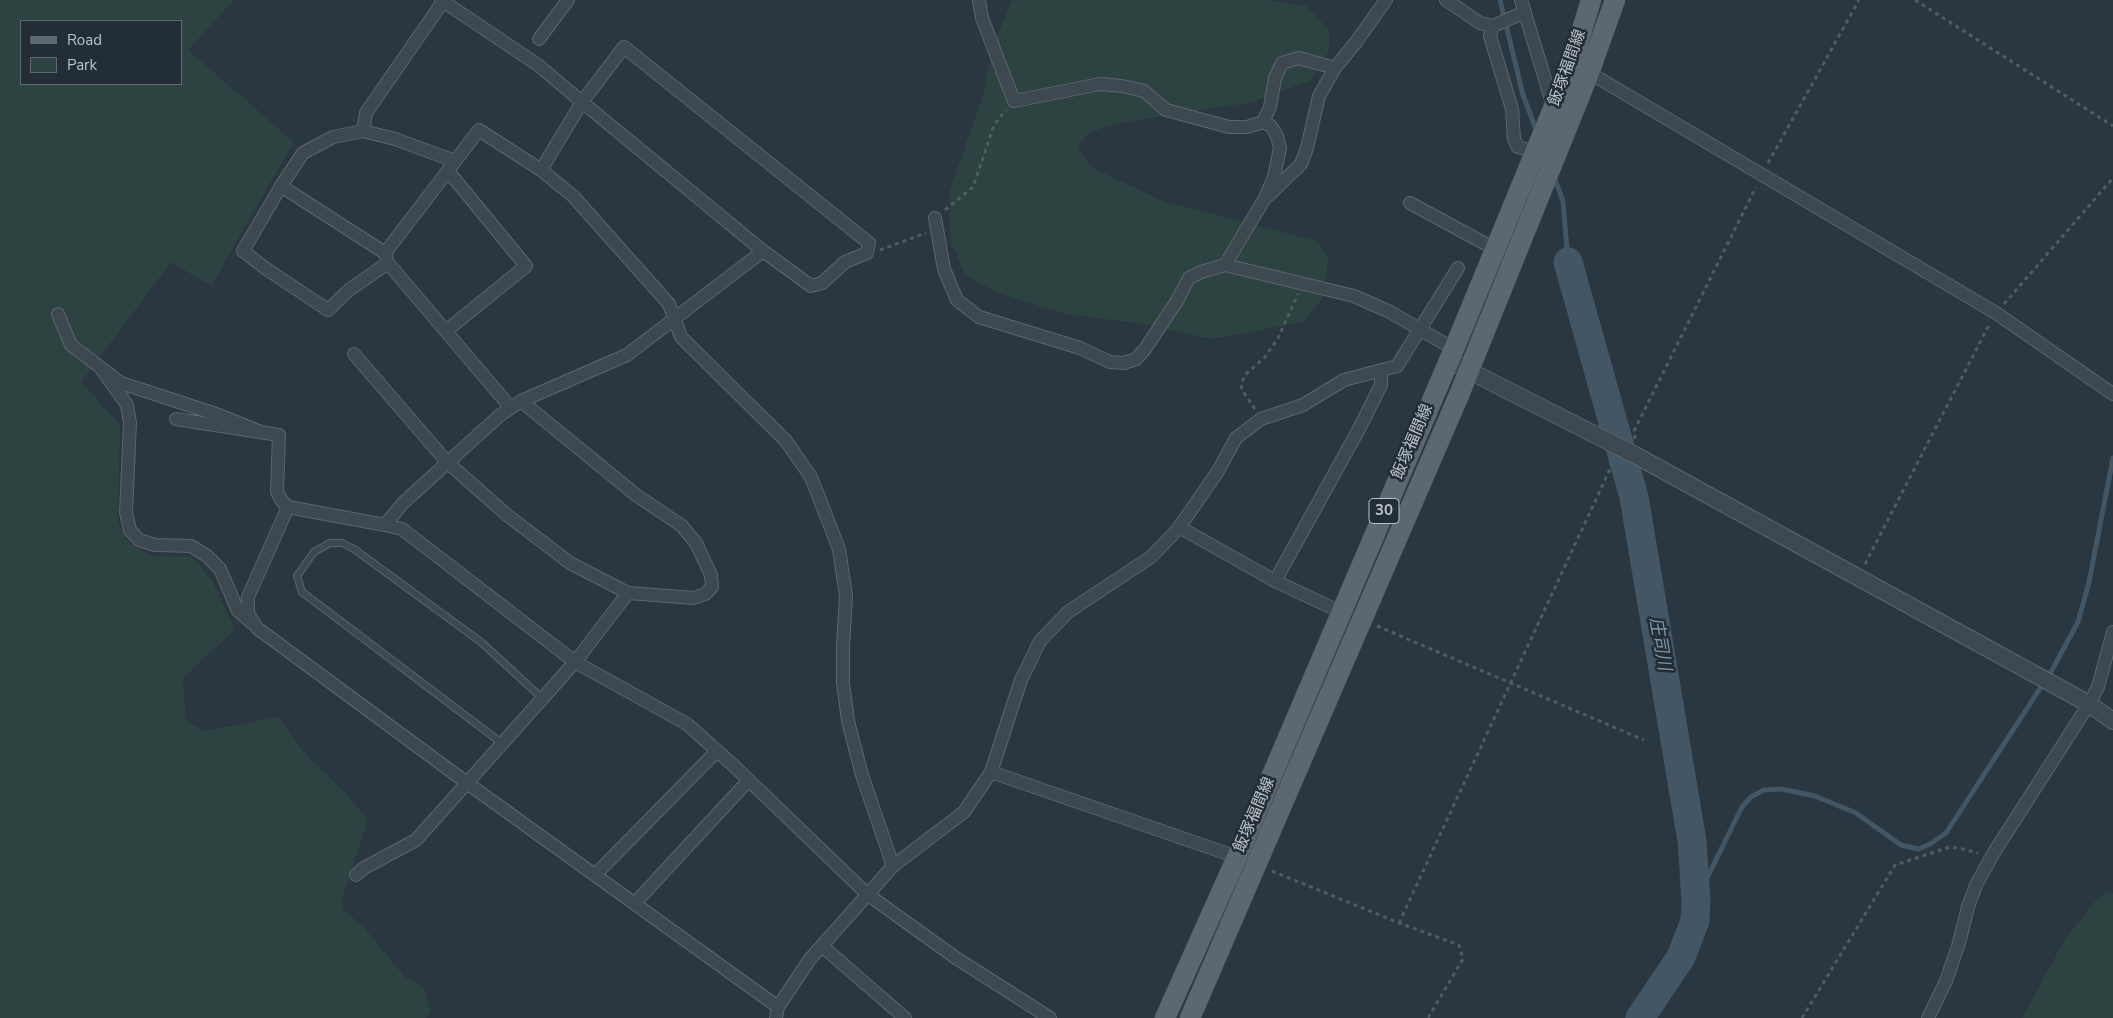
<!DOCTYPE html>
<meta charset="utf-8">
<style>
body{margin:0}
#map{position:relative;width:2113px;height:1018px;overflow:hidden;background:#2a3640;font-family:"Nunito Sans",sans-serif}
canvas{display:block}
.legend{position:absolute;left:20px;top:20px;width:162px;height:65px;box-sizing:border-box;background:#232d35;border:1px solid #606971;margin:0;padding:6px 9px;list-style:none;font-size:15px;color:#bbc3ca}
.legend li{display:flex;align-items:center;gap:10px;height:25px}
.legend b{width:25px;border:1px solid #606971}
</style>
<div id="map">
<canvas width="2113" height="1018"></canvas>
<ul class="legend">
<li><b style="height:6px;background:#5c676f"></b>Road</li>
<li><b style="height:14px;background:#2d4341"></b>Park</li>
</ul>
</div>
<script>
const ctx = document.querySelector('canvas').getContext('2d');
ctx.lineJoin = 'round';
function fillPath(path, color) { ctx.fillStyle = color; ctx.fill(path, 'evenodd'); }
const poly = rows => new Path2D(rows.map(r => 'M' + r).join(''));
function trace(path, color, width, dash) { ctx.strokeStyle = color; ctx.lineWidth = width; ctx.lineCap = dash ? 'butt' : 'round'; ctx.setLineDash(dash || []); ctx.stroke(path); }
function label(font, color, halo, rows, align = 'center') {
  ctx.font = font + ' "Nunito Sans","Noto Sans JP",sans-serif'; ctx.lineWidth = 5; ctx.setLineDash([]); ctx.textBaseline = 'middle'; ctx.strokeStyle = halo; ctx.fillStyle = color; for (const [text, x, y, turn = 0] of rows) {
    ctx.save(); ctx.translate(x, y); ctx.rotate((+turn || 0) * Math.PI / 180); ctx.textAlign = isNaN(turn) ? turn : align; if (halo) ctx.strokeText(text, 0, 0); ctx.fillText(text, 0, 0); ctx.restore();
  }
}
fillPath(poly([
 [0,0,234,0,188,50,294,142,211,286,171,262,81,382,120,425,118,523,129,543,153,556,192,557,212,580,235,629,183,679,186,720,204,731,278,717,307,756,343,790,368,820,342,899,344,911,362,925,405,977,423,987,431,1011,426,1018,0,1018],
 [21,21,181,21,181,84,21,84],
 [1012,0,1266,0,1306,6,1329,30,1329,51,1311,80,1254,102,1119,123,1090,132,1078,146,1090,167,1163,201,1316,241,1328,257,1325,295,1304,322,1212,339,1144,324,1065,314,998,293,965,275,949,237,950,190,984,92,992,48],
 [2107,892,2113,893,2113,1018,2022,1018,2065,939,2097,899]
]), '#2d4341');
trace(poly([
 [1500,0,1523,95,1537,132],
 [1554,177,1563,201,1568,262],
 [1696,900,1742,807,1751,797,1764,790,1781,789,1815,796,1856,813,1901,845,1918,849,1930,844,1946,833,2052,670,2078,622,2089,582,2113,458]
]), '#425666', 5);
trace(poly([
 [1568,262,1634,497,1692,841,1696,900,1695,921,1681,957,1640,1018]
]), '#425666', 29);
const service = poly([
 [503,744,302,592,297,576,314,552,330,543,342,543,354,549,481,642,543,699]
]);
const minor = poly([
 [441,0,538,65,582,102,763,251,811,286,822,283,845,262,867,253,869,243,624,47,582,102,541,170],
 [979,0,982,18,1014,101,1100,84,1122,86,1144,91,1166,110,1229,127,1247,127,1263,122,1270,107,1275,78,1282,63,1299,58,1335,68,1356,42,1386,0],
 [1446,0,1480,23,1493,26,1525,12],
 [1521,0,1554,109],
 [1493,26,1490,36,1512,109,1514,139,1518,147,1536,152],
 [539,39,568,0],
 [1583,69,1996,313,2113,394],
 [363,131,366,113,444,0],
 [281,186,385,253,388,263,511,408],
 [1269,195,1301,164,1307,148,1319,96,1335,68],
 [1410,203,1495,249],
 [935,218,944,269,957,300,979,317,1080,348,1110,362,1124,363,1136,359,1145,349,1177,301,1189,278,1201,272,1225,265,1354,296,1390,312,1454,349],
 [763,251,627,355,521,401,499,416,403,503,385,525,402,529,575,662,687,724,734,766,867,894,956,958,1050,1018],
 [385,253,479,130,541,170,573,196,669,304,681,337,786,441,811,477,839,549,846,596,843,646,843,683,848,721,862,775,893,866],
 [388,263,349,290,328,310,265,268,243,251,281,186,303,153,333,137,363,131,395,139,455,161],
 [1225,265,1265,198,1274,177,1280,148,1277,136,1271,126,1263,122],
 [58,314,71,345,121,383,219,415,261,432],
 [446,331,526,266,448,171],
 [354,354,447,462,507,515,570,563,628,593],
 [100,367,127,405,130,423,126,512,130,530,139,540,155,545,191,546,207,556,220,569,238,611,252,623],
 [176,419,279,435,277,492,282,501,288,507],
 [385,525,288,507,248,597,248,613,257,628,467,783,778,1007],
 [1179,527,1275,581,1341,612],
 [1275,581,1359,429,1381,385,1381,370],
 [991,772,1237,857],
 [356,875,364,868,416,840,575,662,628,593,694,598,705,594,712,587,711,575,696,543,682,526,636,495,521,401],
 [595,875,717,751],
 [635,903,749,780],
 [822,946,905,1018],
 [776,1018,778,1007,810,959,893,866,964,812,991,772,1021,680,1040,641,1068,612,1151,557,1178,529,1218,471,1236,438,1261,419,1303,405,1344,380,1397,366,1458,268],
 [1928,1018,1946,981,1959,943,1968,907,1976,885,1993,854,2089,704,2098,687,2113,632]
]);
const tertiary = poly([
 [1448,360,1635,455,2089,704,2113,721]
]);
const primary = poly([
 [1165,1018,1237,857,1454,349,1572,63,1591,0],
 [1190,1018,1459,395,1589,73,1615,0]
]);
trace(service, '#5c666d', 8);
trace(minor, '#5c666d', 14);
trace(tertiary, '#5c666d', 18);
trace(primary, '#485159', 21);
trace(poly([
 [1915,0,2113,126],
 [1768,163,1859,0],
 [945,210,973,187,994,125,1006,110],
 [880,250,926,233],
 [2004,304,2113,178],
 [1255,409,1242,390,1241,384,1245,375,1265,357,1278,338,1298,294],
 [1635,439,1634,431,1756,187],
 [1865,564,1989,325],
 [1377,626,1644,740],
 [1272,871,1399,923,1459,945,1463,959,1428,1018],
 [1399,923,1611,467,1611,460],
 [1802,1018,1895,865,1950,847,1963,849,1978,853]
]), '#4c5f5e', 3, [4, 4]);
trace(service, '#3e4850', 6);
trace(minor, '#3e4850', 12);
trace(tertiary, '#3e4850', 16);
trace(primary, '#5c676f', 20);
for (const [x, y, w] of [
 [1384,511,30]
]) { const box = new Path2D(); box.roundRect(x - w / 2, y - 12.5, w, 25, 4); ctx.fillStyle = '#232d35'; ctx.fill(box); trace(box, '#bbc3ca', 1); }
label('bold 15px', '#bbc3ca', null, [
 ["30",1384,511]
]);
label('16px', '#bbc3ca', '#232d35', [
 ["飯塚福間線",1568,68,-70],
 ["飯塚福間線",1413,442,-67],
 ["飯塚福間線",1255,815,-67]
]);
label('italic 18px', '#8096a9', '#232d35', [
 ["庄司川",1659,644,80]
]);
</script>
